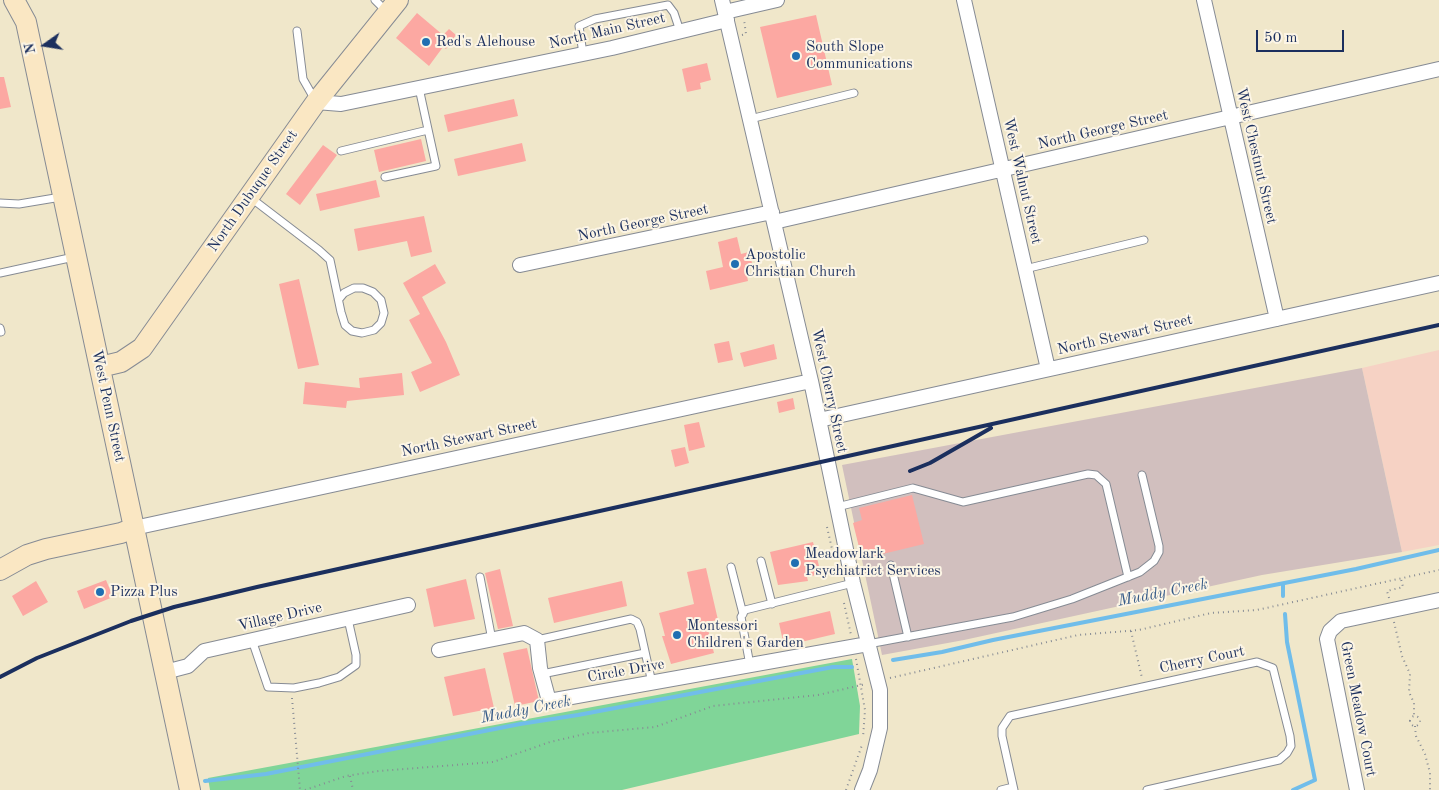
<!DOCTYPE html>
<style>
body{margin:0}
#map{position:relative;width:1439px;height:790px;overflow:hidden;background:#f0e7ca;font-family:"Old Standard TT",serif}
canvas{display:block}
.north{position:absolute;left:20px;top:20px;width:50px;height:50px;-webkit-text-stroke:4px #fcf5e5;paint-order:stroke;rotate:257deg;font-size:14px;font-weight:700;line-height:20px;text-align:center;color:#1b2f5e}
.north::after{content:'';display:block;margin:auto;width:18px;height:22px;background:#1b2f5e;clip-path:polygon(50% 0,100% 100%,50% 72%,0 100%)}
.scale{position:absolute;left:1256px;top:30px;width:88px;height:22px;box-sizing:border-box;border:2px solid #1b2f5e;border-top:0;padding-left:6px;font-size:15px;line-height:18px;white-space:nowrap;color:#1b2f5e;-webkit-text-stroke:4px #fcf5e5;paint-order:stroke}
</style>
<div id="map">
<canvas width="1439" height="790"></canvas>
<div class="north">N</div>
<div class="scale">50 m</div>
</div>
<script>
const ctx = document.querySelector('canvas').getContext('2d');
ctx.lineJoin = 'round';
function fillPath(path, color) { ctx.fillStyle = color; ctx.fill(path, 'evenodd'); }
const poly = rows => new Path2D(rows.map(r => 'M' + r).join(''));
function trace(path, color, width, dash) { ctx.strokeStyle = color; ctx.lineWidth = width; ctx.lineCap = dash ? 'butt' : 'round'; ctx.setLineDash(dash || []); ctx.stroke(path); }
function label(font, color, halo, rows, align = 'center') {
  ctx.font = font + ' "Old Standard TT",serif'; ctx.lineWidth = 4; ctx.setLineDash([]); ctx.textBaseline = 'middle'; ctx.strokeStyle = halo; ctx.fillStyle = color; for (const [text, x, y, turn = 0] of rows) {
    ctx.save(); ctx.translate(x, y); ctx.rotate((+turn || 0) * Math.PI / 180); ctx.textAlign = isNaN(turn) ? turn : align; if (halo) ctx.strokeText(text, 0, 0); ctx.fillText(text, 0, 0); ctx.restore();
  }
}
fillPath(poly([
 [1439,350,1439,545,1402,552,1362,368]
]), '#f6d2c4');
fillPath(poly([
 [1362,368,1402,552,1262,575,964,640,882,655,842,465]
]), '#d1bfbe');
fillPath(poly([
 [852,659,860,706,859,734,622,790,210,790,208,778]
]), '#80d598');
trace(poly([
 [1283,596,1283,584],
 [1285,614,1287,642,1315,780,1293,790],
 [893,660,942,652,993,640,1356,569,1439,550],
 [205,781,266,774,520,724,578,715,833,667,852,667]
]), '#70bdea', 4);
fillPath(poly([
 [417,13,443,35,449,29,456,35,446,49,443,47,429,66,396,38],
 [816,15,832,85,777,98,760,27],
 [707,63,711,80,700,83,701,89,687,92,682,69],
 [0,77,4,77,11,107,0,109],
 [514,99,518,116,448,132,444,115],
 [421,139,426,161,379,172,374,150],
 [522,143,526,161,458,176,454,159],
 [323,145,337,155,300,205,286,194],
 [376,180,380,197,320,211,316,194],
 [424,216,432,252,411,257,407,241,358,251,354,229],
 [737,237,741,254,749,252,752,263,745,265,748,281,710,290,706,271,723,267,718,242],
 [435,264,446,283,422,297,446,342,460,375,420,392,411,372,432,363,409,320,420,314,403,283],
 [299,279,319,365,298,369,279,284],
 [729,341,733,360,718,363,714,344],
 [774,344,777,359,744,367,740,353],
 [402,373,404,395,347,401,346,408,303,404,305,382,360,388,359,378],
 [793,398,795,409,779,413,777,402],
 [699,422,705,447,689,451,684,425],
 [685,447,689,463,675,467,671,450],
 [912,495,924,544,862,559,853,523,862,520,859,508],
 [813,542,821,574,807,577,808,581,778,585,770,552],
 [706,568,718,620,706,622,714,653,671,664,662,636,665,636,659,613,694,604,687,572],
 [500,569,513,626,498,629,485,573],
 [466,579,475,619,434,627,426,589],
 [106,580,113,597,84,609,77,591],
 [36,581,48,602,23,616,12,596],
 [622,581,627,606,554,623,548,598],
 [830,611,835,634,784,646,779,623],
 [527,648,539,701,515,706,503,653],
 [485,668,494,708,453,716,444,677]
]), '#fca8a2');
const service = poly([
 [375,0,386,11],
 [297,31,303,79,315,100],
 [583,54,579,26,595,19,668,5,674,13,680,31],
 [750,119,854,93],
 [341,151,428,130],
 [385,177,436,166,419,88],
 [251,198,319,250,330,260,341,312,345,325,352,331,362,333,374,330,381,323,384,313,381,300,373,292,363,288,354,288,344,293,339,299],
 [0,203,19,204,61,197],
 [1025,269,1144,240],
 [0,273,74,257],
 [0,328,1,332],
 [837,507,913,488,963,502,1088,474,1096,475,1106,484,1128,577],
 [761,561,772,604],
 [891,565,908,637],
 [731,567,743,614],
 [480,577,492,640],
 [252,640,268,687,294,688,319,683,339,677,356,665,356,655,348,619],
 [537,640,631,619,637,622,640,629,652,683],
 [868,644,1013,617,1072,599,1140,572,1154,561,1159,552,1159,546,1142,475],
 [750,665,741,617,745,610,853,583],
 [542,674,645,653],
 [1001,790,1013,787],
 [1014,790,1002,736,1002,728,1010,716,1257,662,1273,668,1290,736,1291,746,1287,753,1279,760,1147,790]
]);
const minor = poly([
 [722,0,811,381,853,583,880,690,880,728,870,770,862,790],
 [964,0,1048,369],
 [1204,0,1277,319],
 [725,12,777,0],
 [316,102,341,104,612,48,727,20],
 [774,222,1439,69],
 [520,265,772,212],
 [819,420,1439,283],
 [134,528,811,381],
 [439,650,524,633,537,640,540,668,549,701,868,644],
 [165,672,188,666,204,651,408,605],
 [1357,790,1327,639,1330,631,1341,621,1439,600]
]);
const secondary = poly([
 [14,0,26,22,190,790],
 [100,367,121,362,142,348,316,102,398,0],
 [0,570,27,555,46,549,121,533,134,528]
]);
trace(service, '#868b94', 9);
trace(minor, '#868b94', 16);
trace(secondary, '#868b94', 22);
trace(poly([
 [742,35,746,34,744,20],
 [827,527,832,549],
 [1389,598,1387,591,1403,587,1401,579],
 [844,603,851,635],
 [1394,622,1402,656,1410,674,1409,692,1414,703,1414,716],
 [1131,631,1142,678],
 [856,659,865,710,863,738],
 [890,678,1078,635,1139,630,1211,613,1257,610,1439,570],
 [292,698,300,790],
 '1410 721a5 5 0 1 1 10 0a5 5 0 1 1-10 0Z',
 [1415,726,1416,736,1425,754,1430,773,1430,790],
 [350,776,353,790],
 [305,790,346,776,379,771,493,762,550,742,589,733,655,727,713,706,818,695,866,684],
 [846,790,862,745]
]), '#868b94', 2, [1, 4]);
trace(service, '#fff', 7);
trace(minor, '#fff', 14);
trace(secondary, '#fae7c3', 20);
trace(poly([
 [910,471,930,463,991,428],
 [0,677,37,658,131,621,174,607,257,587,1439,325]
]), '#1b2f5e', 4);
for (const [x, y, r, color] of [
 [426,42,5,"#1f6fb2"],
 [796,56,5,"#1f6fb2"],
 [735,264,5,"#1f6fb2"],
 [795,563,5,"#1f6fb2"],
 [100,592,5,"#1f6fb2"],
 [677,635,5,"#1f6fb2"]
]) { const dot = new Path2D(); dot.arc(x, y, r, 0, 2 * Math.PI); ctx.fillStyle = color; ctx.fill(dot); trace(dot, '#fcf5e5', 2); }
label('15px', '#1b2f5e', '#fcf5e5', [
 ["North Main Street",607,31,-13],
 ["North George Street",1103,130,-13],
 ["West Chestnut Street",1256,156,77],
 ["West Walnut Street",1022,181,77],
 ["North Dubuque Street",253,191,-55],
 ["North George Street",643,223,-12],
 ["North Stewart Street",1125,335,-13],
 ["West Cherry Street",829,391,78],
 ["West Penn Street",108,406,78],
 ["North Stewart Street",469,438,-12],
 ["Village Drive",280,617,-13],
 ["Cherry Court",1202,660,-12],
 ["Circle Drive",626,671,-10],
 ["Green Meadow Court",1358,709,79]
]);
label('15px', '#1b2f5e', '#fcf5e5', [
 ["Red's Alehouse",436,42],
 ["South Slope",806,47],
 ["Communications",806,64],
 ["Apostolic",745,255],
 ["Christian Church",745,272],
 ["Meadowlark",805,554],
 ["Psychiatrict Services",805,571],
 ["Pizza Plus",110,592],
 ["Montessori",687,626],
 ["Children's Garden",687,643]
], 'left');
label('italic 16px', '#355a88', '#fcf5e5', [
 ["Muddy Creek",1163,593,-11],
 ["Muddy Creek",526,710,-11]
]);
</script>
